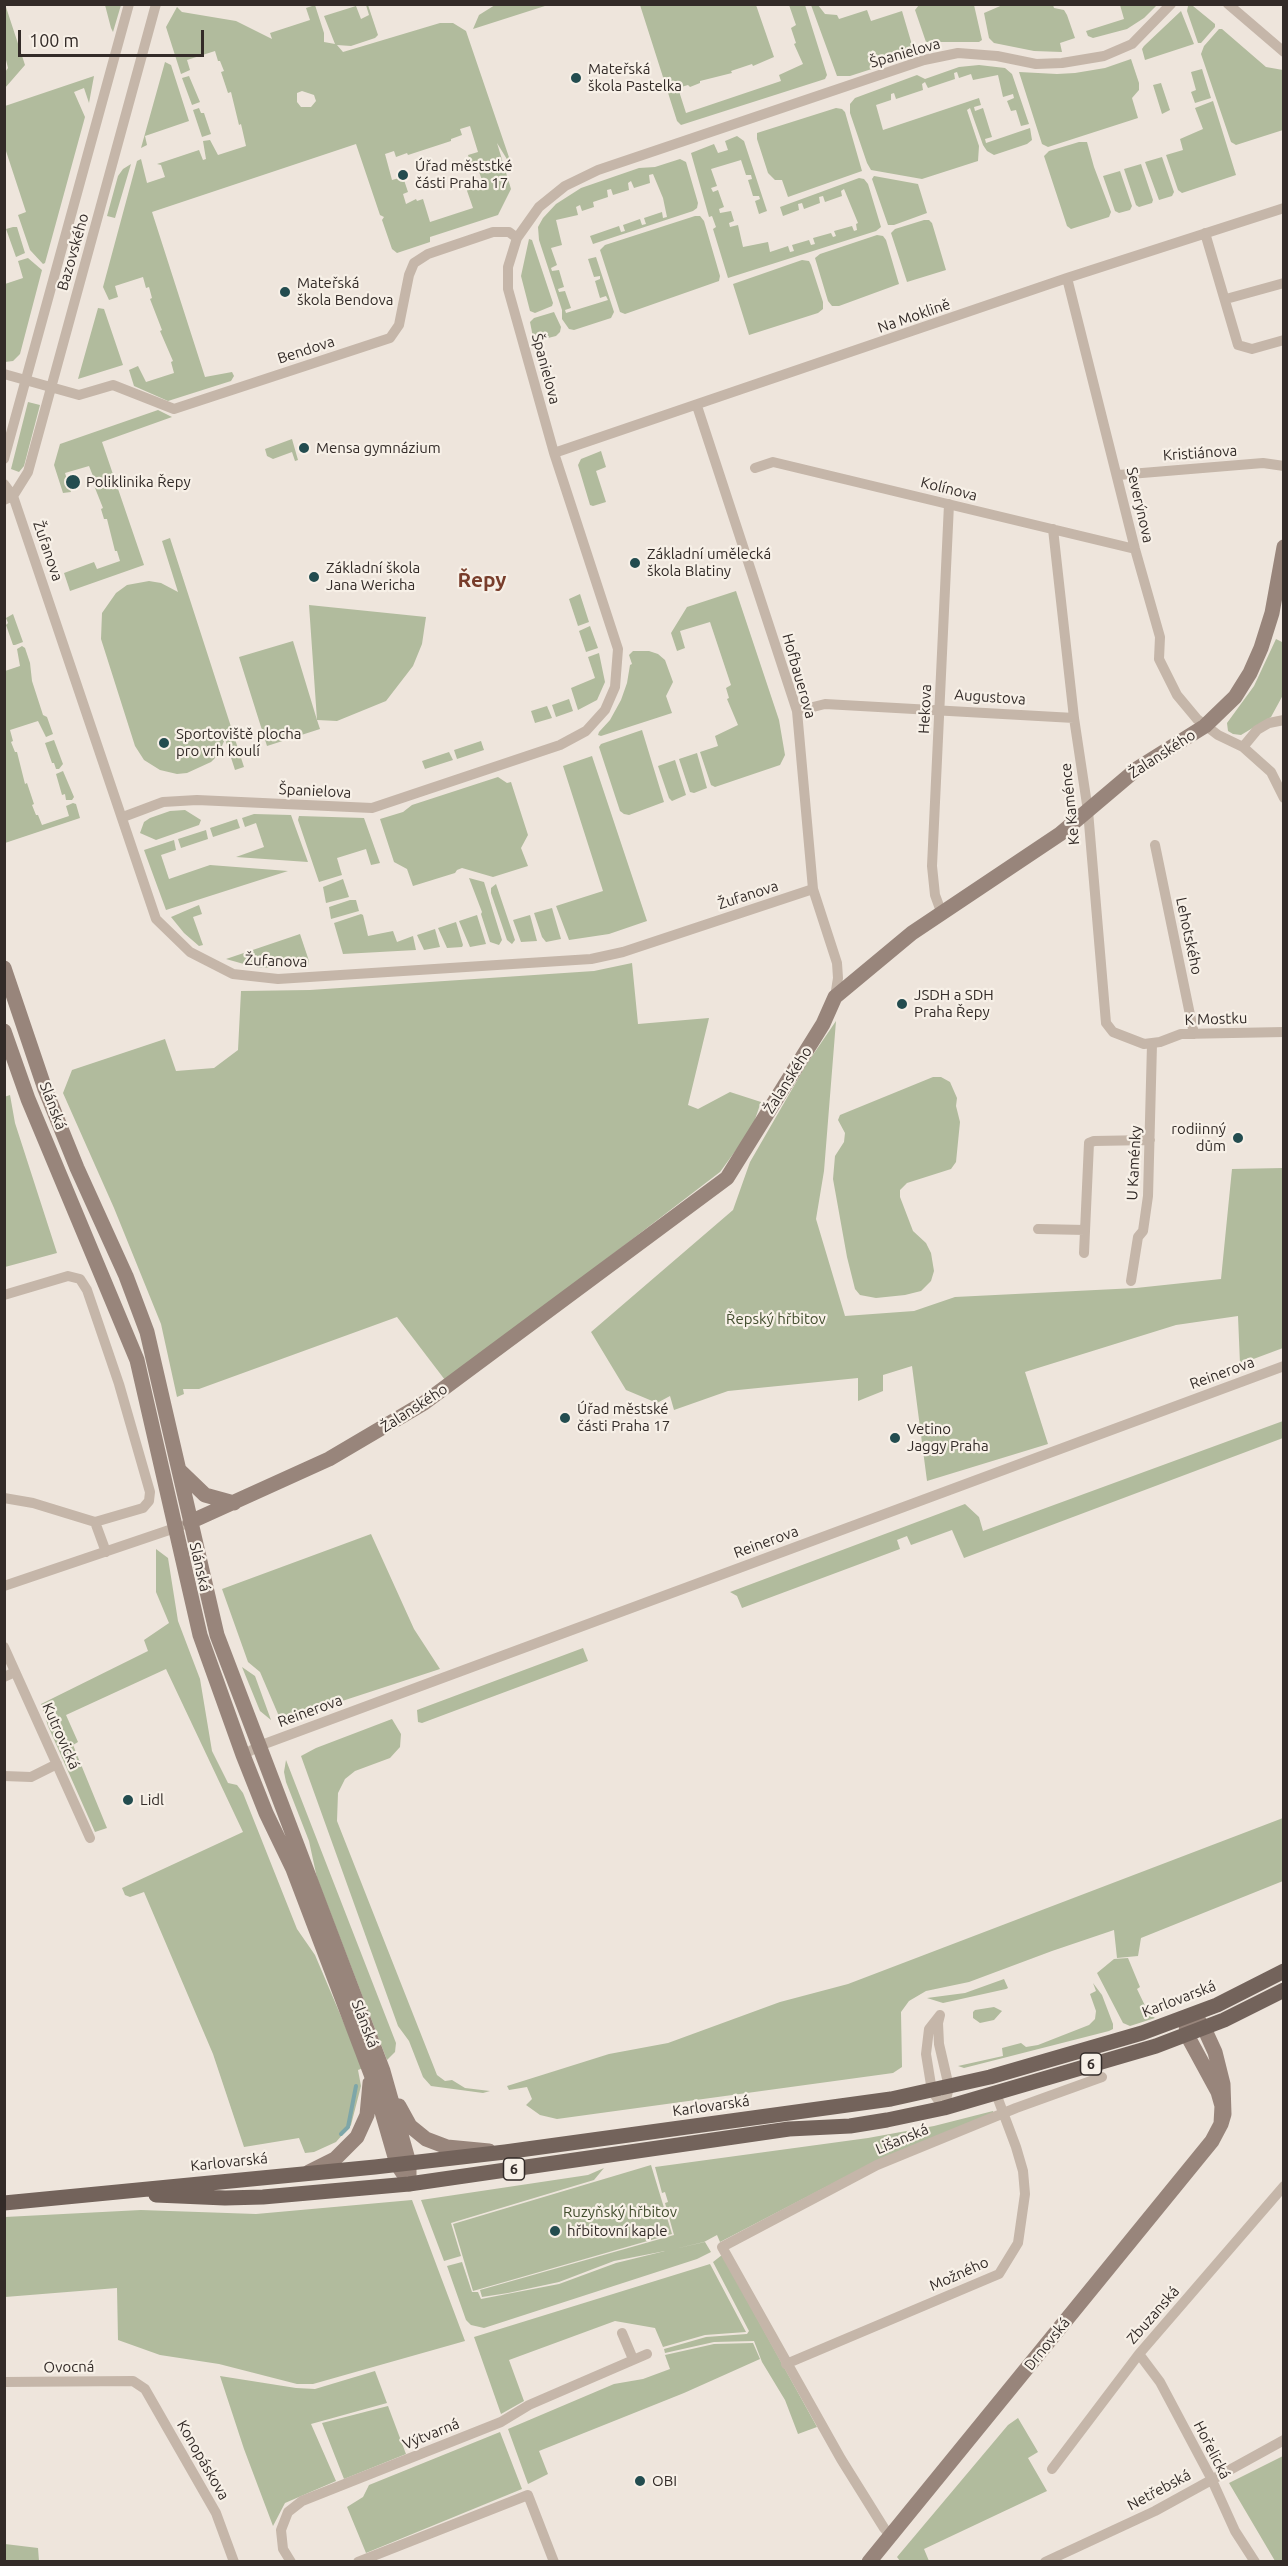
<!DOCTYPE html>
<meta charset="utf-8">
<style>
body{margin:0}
#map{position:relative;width:1288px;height:2566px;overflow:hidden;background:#eee5dc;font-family:Ubuntu,sans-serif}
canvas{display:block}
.frame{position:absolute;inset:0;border:6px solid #332b28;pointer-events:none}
.scale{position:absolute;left:18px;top:30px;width:186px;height:27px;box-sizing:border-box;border:3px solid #332b28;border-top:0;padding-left:8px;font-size:18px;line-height:21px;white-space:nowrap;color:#332b28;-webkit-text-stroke:4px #f7f0e7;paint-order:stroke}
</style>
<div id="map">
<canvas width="1288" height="2566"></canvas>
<div class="frame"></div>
<div class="scale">100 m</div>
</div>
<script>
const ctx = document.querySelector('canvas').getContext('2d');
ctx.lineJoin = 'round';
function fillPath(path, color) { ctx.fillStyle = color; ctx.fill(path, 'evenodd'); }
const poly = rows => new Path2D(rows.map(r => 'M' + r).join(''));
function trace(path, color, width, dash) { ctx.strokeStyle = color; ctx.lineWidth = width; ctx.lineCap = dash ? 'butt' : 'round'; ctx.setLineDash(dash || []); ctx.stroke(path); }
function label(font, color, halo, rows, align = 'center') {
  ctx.font = font + ' Ubuntu,sans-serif'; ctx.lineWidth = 4.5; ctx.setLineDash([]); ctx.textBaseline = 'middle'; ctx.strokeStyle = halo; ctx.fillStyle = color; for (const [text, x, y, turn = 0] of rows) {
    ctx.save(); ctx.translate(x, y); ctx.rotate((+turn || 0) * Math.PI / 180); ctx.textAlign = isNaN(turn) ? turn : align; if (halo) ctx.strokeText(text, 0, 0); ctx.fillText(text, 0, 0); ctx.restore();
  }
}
fillPath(poly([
 [5,4,25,65,5,88,5,72,8,68,5,56],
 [1005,4,1053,5,1054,8,1064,10,1067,15,1075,38,1060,43,1062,52,1034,51,994,43,989,38,984,13],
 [105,5,121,5,113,32,111,28],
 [315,5,324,33,324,42,335,44,324,16,356,6,361,19,369,15,366,5,368,5,378,35,375,38,351,46,337,45,343,52,440,23,453,23,466,31,513,169,497,143,511,189,498,215,430,237,430,242,397,253,392,249,382,220,384,217,380,215,356,144,152,212,205,377,232,372,234,376,231,381,168,401,134,386,129,370,138,366,146,382,174,373,171,362,173,361,160,331,162,330,150,299,152,298,149,287,146,288,143,277,115,286,118,297,109,300,103,287,137,161,141,159,147,183,165,177,161,165,157,164,199,150,203,160,206,159,203,141,210,140,218,155,246,146,241,124,239,125,231,92,228,93,221,72,224,71,220,61,218,61,215,51,187,60,190,70,181,74,166,27,177,7,182,12,236,21,272,39,270,33,310,20,306,8],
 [302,91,314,95,316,101,311,107,301,107,297,102,297,93],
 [470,126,478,152,468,155,473,170,478,169,482,180,471,181,471,183,465,185,473,208,430,222,423,199,417,201,416,199,406,204,403,194,408,192,403,177,392,180,385,154,394,151,396,157,407,153,408,155,451,141,451,139,462,135,460,129],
 [495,5,495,4,548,5,473,29,479,15],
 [640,5,756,5,774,57,753,66,752,64,731,71,732,73,700,81,700,83,690,87,688,85,678,88,686,113,781,81,779,75,803,64,794,44,796,43,791,28,796,25,789,5,805,5,827,75,825,79,681,125,677,121],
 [811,5,818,5,825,14,837,15,839,19,867,10,871,21,902,11,915,55,850,76,837,76],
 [919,5,974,5,982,40,979,42,926,42,915,10],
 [1120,5,1157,5,1144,18,1127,29,1093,38,1088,36,1086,31,1124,19],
 [1188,6,1193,6,1215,24,1215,27,1201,43,1198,43,1187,11],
 [1181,11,1194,44,1145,60,1142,49,1144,46],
 [1219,29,1222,29,1266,67,1283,70,1283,130,1236,145,1231,142,1201,54,1204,46],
 [1131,59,1139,83,1139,90,1132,98,1138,118,1048,147,1042,144,1019,72,1057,74,1075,73,1105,68],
 [165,62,171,65,189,121,145,136,147,145,141,148],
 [979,65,1005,68,1012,74,1029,124,1021,126,1016,110,1011,111,1007,101,1014,98,1013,94,1003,97,998,75,973,80,971,74,959,78,957,72,954,73,955,79,928,88,925,82,922,84,923,90,896,99,894,93,891,94,891,100,876,105,883,130,979,98,981,105,974,107,975,111,983,108,992,137,985,139,986,143,1030,128,1032,140,1027,144,994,155,987,151,983,145,970,108,967,110,979,146,978,161,922,179,871,170,867,163,850,113,850,104,855,98,917,75,925,79,959,67],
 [1202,69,1211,98,1195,103,1191,92,1196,90,1191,72],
 [94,76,89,103,84,88,74,92,85,117,45,263,43,264,30,250,18,215,26,212,5,148,5,106],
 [189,76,200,102,192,105,182,78],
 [1161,83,1170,110,1162,114,1153,85],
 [1213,101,1236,175,1182,193,1178,190,1166,155,1183,150,1180,139,1203,129,1195,108],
 [199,108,201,113,204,113,211,134,202,137,193,110],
 [836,108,842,109,845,112,862,171,788,197,782,180,775,180,768,173,757,139,757,133],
 [737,136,744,141,767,211,759,214,755,201,760,199,759,196,753,196,748,180,752,179,751,175,746,175,741,160,711,169,717,186,711,188,713,192,718,190,724,207,719,209,720,213,731,211,734,221,729,223,730,227,738,225,743,247,768,242,770,252,788,246,790,252,794,251,792,245,809,240,811,245,815,244,813,238,831,233,833,237,836,236,834,231,852,226,854,231,857,230,856,224,858,223,844,189,841,191,842,196,825,202,823,196,819,197,820,203,804,209,802,203,798,204,799,210,783,216,780,207,859,178,864,179,868,184,881,227,876,231,728,278,713,229,716,227,712,216,709,217,691,153,714,144,718,153,728,150,725,141],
 [1079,142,1087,142,1094,167,1111,212,1109,217,1071,229,1067,226,1044,156,1049,151],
 [1162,157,1174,192,1172,196,1159,200,1145,162],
 [680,159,686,162,698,203,697,208,693,211,593,244,590,236,619,226,621,232,625,231,623,225,640,219,642,225,646,224,644,218,662,212,663,218,667,217,663,198,653,174,649,175,650,183,634,188,631,181,628,183,629,190,613,195,611,189,607,190,608,197,593,202,594,207,582,211,580,205,576,207,578,215,556,220,562,245,551,248,557,265,551,268,552,271,559,270,564,287,558,289,559,292,565,291,571,308,565,310,566,313,608,300,606,296,600,298,595,281,600,279,600,276,594,277,588,259,596,257,614,312,611,318,574,330,569,329,562,319,562,310,539,240,538,227,543,218,556,204,581,188,639,168,655,167],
 [131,164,115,218,107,216,118,176,123,169],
 [1141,164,1153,200,1152,203,1139,207,1136,205,1124,169],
 [1120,171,1132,206,1130,210,1119,213,1115,211,1103,176],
 [874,176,918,184,927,213,894,225,888,225,872,179],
 [695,216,700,216,704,221,720,276,719,281,625,314,620,312,600,250,605,245],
 [924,220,929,220,932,223,946,270,907,282,891,233,895,229],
 [13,227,17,227,25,253,16,257,6,229],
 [877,235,883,236,886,240,899,284,839,306,832,306,828,301,815,258,820,254],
 [529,239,532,240,553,303,552,306,535,313,530,311,521,276],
 [28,258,42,270,20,354,13,361,5,362,5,284,23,278,18,261],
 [802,260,809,261,811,265,823,302,823,309,818,313,749,335,733,284],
 [98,308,104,309,123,365,78,379],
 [554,312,561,327,560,332,556,336,536,341,533,337,530,322,534,318],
 [330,339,331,344,328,348,299,358,296,350],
 [28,402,40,405,24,466,19,472,11,469],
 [158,410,172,417,102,442,144,565,70,591,64,573,94,562,97,569,120,561,117,551,115,551,107,519,104,519,101,509,103,508,91,478,93,476,89,466,65,473,71,492,63,493,54,465,60,444],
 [292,439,298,460,295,461,292,452,273,459,267,456,265,449],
 [601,451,606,467,596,471,606,502,593,506,590,505,578,465,581,459],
 [170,538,244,767,235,770,225,739,218,755,211,762,187,773,177,774,160,770,144,760,135,746,101,639,102,613,116,593,127,585,149,581,161,583,178,592,162,541],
 [736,591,779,720,785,755,780,765,715,787,711,785,700,752,718,746,715,736,738,725,727,699,729,698,726,688,731,685,710,622,680,631,685,648,677,651,671,633,687,607],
 [580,594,589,622,578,626,569,599],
 [309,605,426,617,422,644,413,666,386,701,337,721,317,720,320,729,267,746,239,657,293,641,317,720],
 [13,614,23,642,15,645,13,645,6,625,8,623,6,618],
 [590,626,598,648,586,652,579,631],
 [1276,639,1284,643,1283,695,1271,717,1241,735,1233,734,1228,731,1227,723,1254,686],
 [22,646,25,648,30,663,32,681,43,715,47,717,53,734,46,737,38,721,10,730,13,741,11,742,15,752,17,752,25,784,27,783,34,804,32,805,36,815,38,815,42,825,69,816,66,806,73,803,76,804,80,818,5,843,5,671,20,666,17,649],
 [633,651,649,651,658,654,665,660,673,682,666,696,672,713,601,736,598,735,599,732,610,720,621,700,627,683,630,665,632,664,629,655],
 [599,653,605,682,597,700,578,710,571,688,595,678,588,657],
 [569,699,573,711,556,717,552,705],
 [547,706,552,718,535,723,531,711],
 [642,730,664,802,629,815,624,814,620,811,599,747,601,744],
 [54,740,63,764,59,769,56,769,54,763,52,763,45,743],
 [481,741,484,750,457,759,454,750],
 [449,752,453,760,425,769,422,761],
 [697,753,707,788,694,793,690,792,679,759],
 [592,756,647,921,609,934,569,940,556,906,603,891,563,766],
 [675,760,686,795,672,801,669,798,658,766],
 [63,771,74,797,72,800,66,800,65,794,62,795,56,774],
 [498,777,507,783,511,782,528,835,521,848,528,866,493,877,462,868,457,870,455,873,413,886,407,869,394,862,380,819,403,812,412,805],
 [185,810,201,820,199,825,156,840,140,833,144,822,150,818,170,811],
 [254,814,291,815,308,862,236,857,264,847,256,823,245,827,242,818],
 [299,816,364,818,380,863,371,865,366,849,337,858,342,875,319,882,298,820],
 [237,819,240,828,213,837,210,828],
 [206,830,208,839,181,848,178,839],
 [174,840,176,850,161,855,169,879,210,865,288,871,166,910,144,850],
 [469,878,484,882,502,940,499,945,490,942,481,914,482,912],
 [343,879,349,897,326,903,323,887],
 [496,884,515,940,512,944,507,940,491,893,491,888],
 [350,900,356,900,359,911,331,919,329,907],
 [199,905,202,914,193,917,203,945,199,946,184,933,171,917],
 [552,908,561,939,546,942,542,937,534,913],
 [361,914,363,915,368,936,393,931,397,942,413,936,416,950,343,954,334,923],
 [477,915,486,944,470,947,459,921],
 [530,915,537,941,521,942,513,920],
 [456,922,463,945,462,947,447,948,438,928],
 [435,929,440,947,424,950,417,935],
 [300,934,309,961,308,966,258,968,226,959],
 [632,963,638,1024,709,1018,688,1105,698,1109,730,1092,761,1102,752,1128,720,1172,545,1306,445,1380,397,1317,199,1389,183,1389,184,1394,177,1397,161,1324,114,1208,63,1093,72,1070,165,1039,176,1071,214,1068,238,1050,241,991,310,990,594,971],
 [836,1021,824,1171,816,1219,845,1316,914,1311,955,1297,1136,1288,1221,1279,1232,1169,1283,1168,1283,1348,1240,1364,1238,1316,1176,1325,1025,1372,1048,1444,927,1481,912,1366,883,1375,883,1391,858,1401,858,1378,728,1391,674,1410,670,1396,657,1403,626,1390,591,1332,733,1210,750,1162,806,1065],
 [933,1077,941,1077,950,1082,957,1098,956,1106,960,1122,956,1162,951,1169,907,1183,900,1190,900,1197,913,1231,926,1243,931,1253,934,1271,931,1281,921,1291,905,1295,876,1298,860,1295,855,1289,847,1257,833,1179,835,1156,844,1142,845,1133,838,1120,840,1115],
 [10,1095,15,1123,57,1253,5,1267,4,1097],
 [1283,1421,1283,1438,964,1558,952,1530,911,1545,907,1536,897,1540,900,1549,742,1608,737,1596,730,1592,965,1504,979,1517,983,1531],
 [371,1534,414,1629,440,1669,281,1721,260,1672,248,1662,222,1589],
 [156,1549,168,1558,178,1621,200,1679,212,1751,228,1783,237,1785,243,1793,297,1929,315,1955,363,2068,358,2070,361,2086,351,2125,336,2142,314,2152,305,2153,299,2138,244,2147,213,2054,144,1892,130,1897,125,1895,122,1888,243,1832,166,1669,66,1715,78,1742,73,1745,107,1828,95,1832,48,1726,41,1704,148,1651,144,1640,169,1623,156,1592],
 [583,1648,588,1661,422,1723,418,1722,417,1710],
 [242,1667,255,1676,271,1720,260,1711],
 [392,1719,401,1734,400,1747,390,1758,355,1771,345,1779,338,1793,337,1821,437,2075,445,2081,452,2080,465,2088,490,2091,483,2093,431,2086,423,2077,409,2041,398,2026,301,1756,316,1748],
 [286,1760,396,2043,395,2052,387,2060,317,1878,309,1841,286,1782,284,1772],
 [1283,1818,1283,1881,1141,1938,1138,1956,1117,1958,1114,1930,1052,1951,969,1982,926,1991,909,2001,901,2012,902,2067,893,2073,557,2119,540,2115,526,2105,532,2099,527,2087,509,2090,507,2086,609,2054,668,2043,780,2002,848,1984],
 [1128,1958,1140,1987,1137,1989,1149,2014,1155,2018,1130,2026,1123,2023,1097,1973,1114,1959],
 [1004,1979,1008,1988,1006,1989,943,2003,927,1998,965,1993],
 [1093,1983,1102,1995,1113,2024,1113,2029,1109,2031,964,2068,958,2066,1003,2056,1002,2048,1021,2043,1026,2047,1038,2045,1089,2025,1095,2019,1096,2011,1090,1994,1096,1991],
 [994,2007,1002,2011,994,2020,980,2023,973,2018,973,2012,975,2010],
 [993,2111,994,2114,876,2161,720,2242,717,2235,704,2242,674,2249,705,2242,711,2252,697,2259,484,2328,471,2325,466,2320,447,2266,462,2262,472,2292,478,2292,481,2299,559,2284,616,2263,665,2251,614,2261,559,2282,508,2293,482,2297,480,2290,674,2235,665,2203,668,2202,665,2192,662,2193,655,2167,868,2138,934,2126],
 [651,2165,672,2234,473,2291,453,2224],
 [604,2168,594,2180,451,2223,461,2256,444,2261,421,2200,588,2175],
 [412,2200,465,2341,313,2384,297,2384,219,2364,160,2355,118,2340,117,2288,5,2297,5,2217,141,2210,256,2214],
 [722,2255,817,2427,798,2434,785,2400,762,2362,754,2341,714,2342,665,2353,664,2349,706,2337,747,2334,749,2331,713,2262],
 [710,2264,746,2332,705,2335,663,2347,655,2328,615,2321,509,2360,524,2401,501,2414,474,2337],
 [753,2343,760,2359,684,2393,539,2451,548,2474,528,2484,508,2429,614,2384,643,2379,670,2369,665,2355,714,2344],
 [375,2371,387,2403,311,2424,336,2481,285,2503,273,2526,244,2449,220,2376,296,2388,315,2389],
 [388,2406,406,2454,344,2479,322,2423],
 [1018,2418,1038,2452,1028,2458,1047,2491,924,2549,929,2561,900,2561,897,2557,1008,2425],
 [500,2432,522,2489,366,2553,347,2507,363,2497,369,2485],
 [1283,2456,1283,2561,1275,2561,1229,2483],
 [5,2544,38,2548,39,2561,5,2561]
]), '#b1bb9d');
trace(poly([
 [341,2134,348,2127,356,2086]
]), '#7ea6a8', 4);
trace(poly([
 [1228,4,1284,52],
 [1205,233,1238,345,1252,349,1284,340],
 [1067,278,1135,549,1160,637,1159,659,1177,695,1197,719,1218,735,1243,747,1271,772,1284,798],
 [1226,299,1284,283],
 [4,374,79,395,113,385,174,409,390,338,399,325,409,275,414,263,428,254,493,232,509,232,517,238],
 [697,406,797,711,813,889,837,963,838,978,835,997],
 [554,453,1067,278,1284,208],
 [4,459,129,4],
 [755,468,773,462,1135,549],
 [1118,475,1263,463,1284,466],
 [4,484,13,496,156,919,190,952,233,974,278,979,591,959,623,952,813,889],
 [4,500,13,496,28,472,156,4],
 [1053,529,1074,718,1088,811,1106,1023,1113,1032,1144,1044,1160,1042,1181,1034,1284,1032],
 [797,711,825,704,1074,718],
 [1243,747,1257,730,1269,723,1284,720],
 [123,817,163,802,197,800,372,808,560,745,586,731,605,710,615,687,618,649,554,453,508,289,508,267,517,238,539,207,565,186,598,170,924,60,958,53,997,56,1036,64,1062,63,1104,56,1132,44,1171,4],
 [1155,845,1194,1034],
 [942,914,935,895,932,866,949,504],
 [1038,1229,1085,1230],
 [1084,1253,1089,1143,1094,1141,1150,1140],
 [1131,1281,1138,1237,1143,1231,1148,1196,1152,1044],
 [4,1295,68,1276,80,1279,87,1290,119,1384,150,1492,149,1501,143,1508,95,1522,33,1503,4,1498],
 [95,1522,106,1552],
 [4,1586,181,1526],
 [4,1647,90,1838],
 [4,1677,15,1672],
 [243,1755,259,1746,1284,1366],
 [4,1776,31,1777,57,1764],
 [940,2015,929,2029,926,2054,932,2091,944,2108],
 [940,2015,938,2023,939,2044,949,2087,944,2108],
 [622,2333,633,2359],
 [1139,2354,1160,2382,1211,2478,1235,2531,1255,2562],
 [786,2364,999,2274,1018,2243,1025,2194,1023,2171,1016,2147,995,2091],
 [4,2382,133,2381,145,2389,216,2513,234,2562],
 [1052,2469,1139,2354,1284,2186],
 [890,2535,884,2528,841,2459,722,2247,877,2165,1016,2108,1102,2077],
 [291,2562,283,2549,281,2530,288,2512,302,2501,501,2422,529,2405,647,2354],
 [358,2562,528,2495,554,2562],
 [1045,2562,1155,2511,1284,2440]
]), '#c5b6a9', 10);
trace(poly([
 [4,968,45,1089,77,1168,126,1276,147,1332,217,1635,383,2071,409,2163,409,2184],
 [4,1031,28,1099,137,1360,200,1635,243,1755,266,1813,293,1869,371,2074,397,2164,403,2173],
 [179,1470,205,1495,234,1503],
 [190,1522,329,1459,424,1403,727,1178,823,1024,835,997,912,933,1060,834,1138,768,1205,726,1235,697,1250,673,1261,648,1272,613,1284,547],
 [399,2106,410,2126,426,2139,447,2147,489,2151],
 [309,2172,335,2159,357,2137,367,2115,370,2083],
 [869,2562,1212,2141,1221,2124,1224,2114,1223,2084,1215,2052,1204,2028,1198,2020,1189,2016,1186,2024,1187,2035,1218,2092,1222,2106,1221,2124]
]), '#98857b', 15);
trace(poly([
 [156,2195,225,2198,263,2197,409,2184,789,2129,850,2126,887,2120,944,2108,1156,2046,1224,2020,1284,1990],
 [4,2203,375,2167,505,2152,891,2099,990,2077,1142,2033,1217,2005,1284,1971]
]), '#73635b', 15);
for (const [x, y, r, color] of [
 [576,78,6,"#234c4f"],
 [403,175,6,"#234c4f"],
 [285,292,6,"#234c4f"],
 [304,448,6,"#234c4f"],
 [73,482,8,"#234c4f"],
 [635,563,6,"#234c4f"],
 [314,577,6,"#234c4f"],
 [164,743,6,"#234c4f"],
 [902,1004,6,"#234c4f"],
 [1238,1138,6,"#234c4f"],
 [565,1418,6,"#234c4f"],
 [895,1438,6,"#234c4f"],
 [128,1800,6,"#234c4f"],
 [555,2231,6,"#234c4f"],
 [640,2481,6,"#234c4f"]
]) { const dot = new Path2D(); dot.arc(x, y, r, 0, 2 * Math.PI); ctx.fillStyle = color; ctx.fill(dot); trace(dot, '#f7f0e7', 2); }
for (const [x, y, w] of [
 [1091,2064,21],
 [514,2169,21]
]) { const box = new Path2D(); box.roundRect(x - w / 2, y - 11, w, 22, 4.5); ctx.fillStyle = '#f7f0e7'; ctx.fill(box); trace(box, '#332b28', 1.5); }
label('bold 14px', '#332b28', null, [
 ["6",1091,2064],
 ["6",514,2169]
]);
label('15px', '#332b28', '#f7f0e7', [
 ["Španielova",905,53,-16],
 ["Bazovského",73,252,-74],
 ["Na Moklině",914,316,-19],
 ["Bendova",306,350,-18],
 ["Španielova",546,369,75],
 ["Kristiánova",1200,453,-4],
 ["Kolínova",949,489,14],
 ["Severýnova",1140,505,77],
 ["Žufanova",48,551,71],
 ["Hofbauerova",799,676,74],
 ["Augustova",990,697,4],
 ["Hekova",925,709,-87],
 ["Žalanského",1162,754,-33],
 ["Španielova",315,791,3],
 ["Ke Kaménce",1070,804,-96],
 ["Žufanova",748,895,-18],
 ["Lehotského",1189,936,78],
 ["Žufanova",276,961,2],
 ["K Mostku",1216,1019,-2],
 ["Žalanského",788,1080,-58],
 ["Slánská",53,1106,69],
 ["U Kaménky",1134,1163,-87],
 ["Reinerova",1222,1373,-20],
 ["Žalanského",414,1408,-33],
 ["Reinerova",766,1542,-20],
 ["Slánská",200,1567,77],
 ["Reinerova",310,1711,-20],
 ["Kutrovická",61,1736,66],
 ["Karlovarská",1179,1999,-21],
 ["Slánská",365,2024,69],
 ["Karlovarská",711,2106,-8],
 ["Lišanská",902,2139,-23],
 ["Karlovarská",229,2162,-6],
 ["Možného",959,2274,-24],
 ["Zbuzanská",1153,2315,-49],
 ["Drnovská",1047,2344,-51],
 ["Ovocná",69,2367,-1],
 ["Výtvarná",431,2434,-22],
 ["Hořelická",1212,2450,63],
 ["Konopáskova",203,2460,60],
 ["Netřebská",1159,2490,-28]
]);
label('15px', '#332b28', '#f7f0e7', [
 ["Mateřská",588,69],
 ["škola Pastelka",588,86],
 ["Úřad měststké",415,166],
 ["části Praha 17",415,183],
 ["Mateřská",297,283],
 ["škola Bendova",297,300],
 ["Mensa gymnázium",316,448],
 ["Poliklinika Řepy",86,482],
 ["Základní umělecká",647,554],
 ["škola Blatiny",647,571],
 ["Základní škola",326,568],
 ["Jana Wericha",326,585],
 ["Sportoviště plocha",176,734],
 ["pro vrh koulí",176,751],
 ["JSDH a SDH",914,995],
 ["Praha Řepy",914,1012],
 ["rodiinný",1226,1129,"right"],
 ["dům",1226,1146,"right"],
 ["Úřad městské",577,1409],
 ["části Praha 17",577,1426],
 ["Vetino",907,1429],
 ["Jaggy Praha",907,1446],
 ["Lidl",140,1800],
 ["hřbitovní kaple",567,2231],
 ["OBI",652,2481]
], 'left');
label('15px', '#434e2f', '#f7f0e7', [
 ["Řepský hřbitov",776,1319],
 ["Ruzyňský hřbitov",620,2212]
]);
label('bold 21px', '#783d2b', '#f7f0e7', [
 ["Řepy",482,580]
]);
</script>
